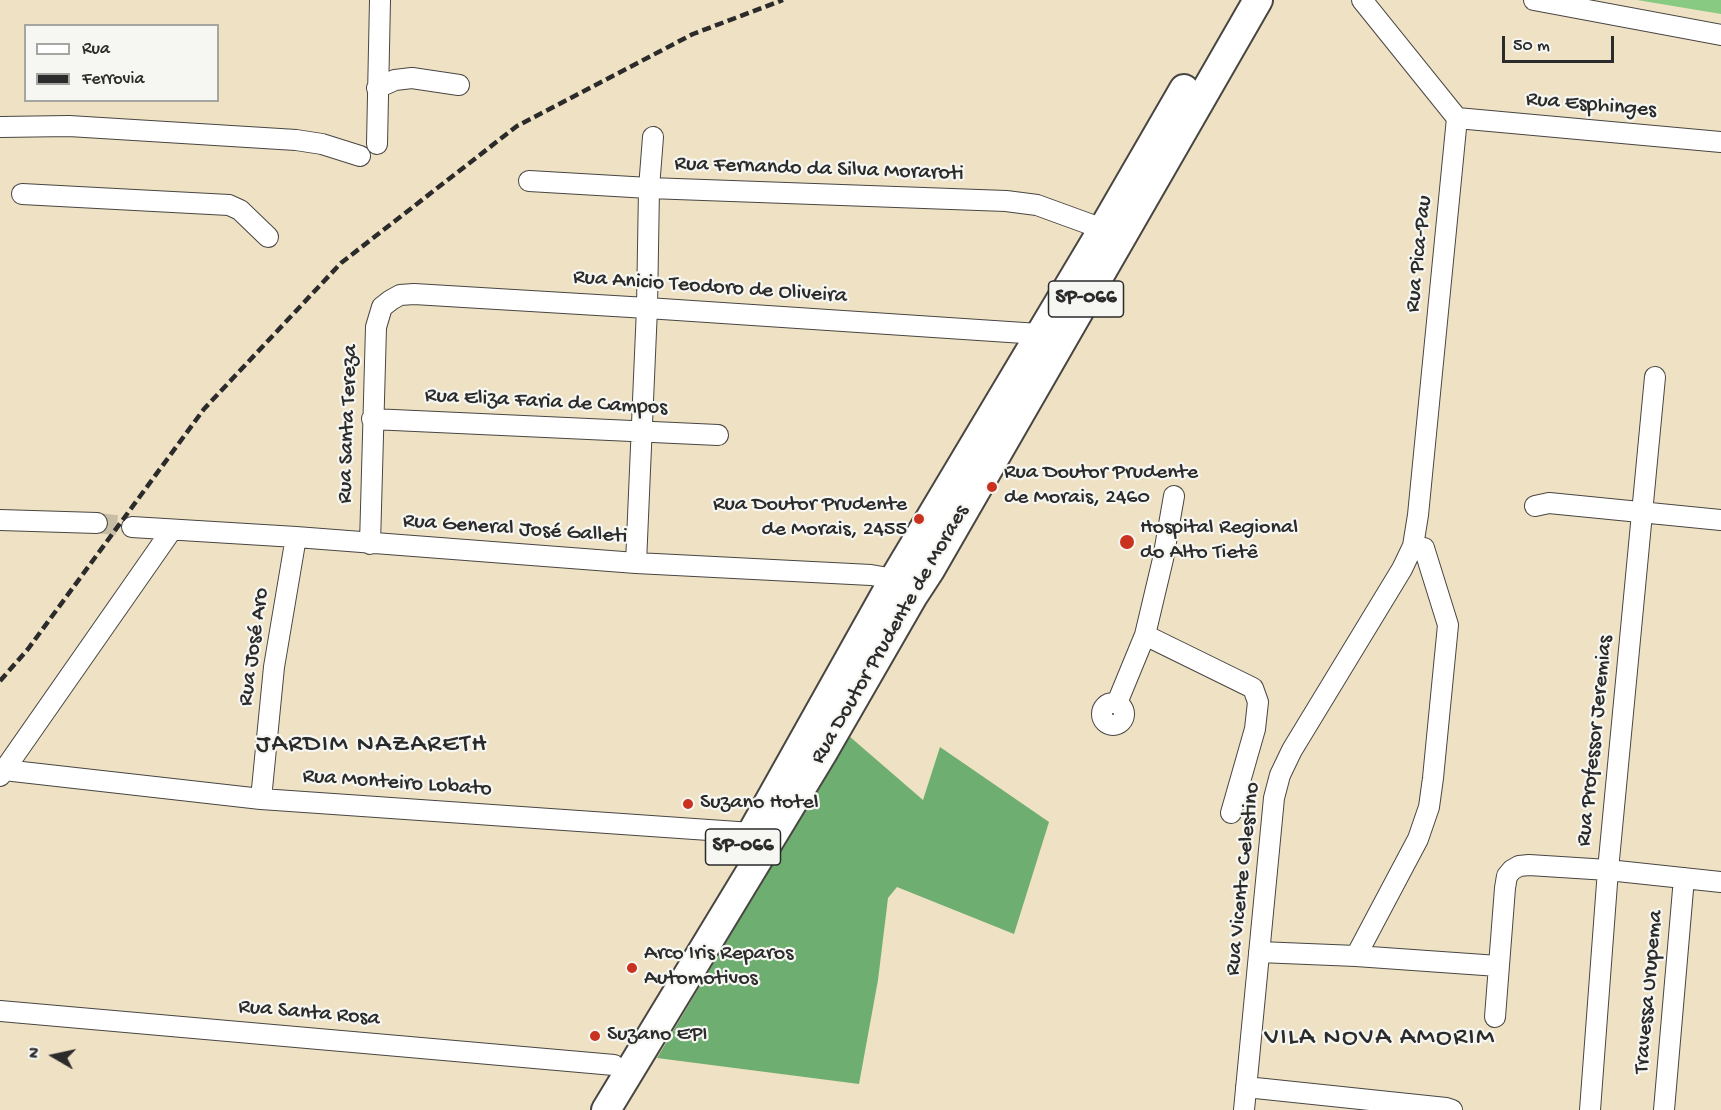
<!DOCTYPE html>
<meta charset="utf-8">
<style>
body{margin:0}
#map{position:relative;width:1721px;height:1110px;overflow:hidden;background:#efe1c3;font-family:"Gochi Hand",sans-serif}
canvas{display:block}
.legend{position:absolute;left:24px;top:24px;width:195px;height:78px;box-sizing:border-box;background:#f6f6f2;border:2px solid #a5a5a2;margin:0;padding:8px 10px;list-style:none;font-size:18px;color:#2b2b2b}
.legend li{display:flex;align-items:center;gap:12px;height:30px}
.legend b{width:30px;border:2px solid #a5a5a2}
.north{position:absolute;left:24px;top:1026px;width:60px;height:60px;-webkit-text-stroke:4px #f6f6f2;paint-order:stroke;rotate:279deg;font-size:16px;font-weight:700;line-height:24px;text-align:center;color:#2b2b2b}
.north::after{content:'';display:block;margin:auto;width:21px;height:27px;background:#2b2b2b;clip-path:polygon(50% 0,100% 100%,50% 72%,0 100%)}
.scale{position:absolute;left:1502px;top:36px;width:112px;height:27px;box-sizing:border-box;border:3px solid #2b2b2b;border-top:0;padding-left:8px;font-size:18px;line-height:21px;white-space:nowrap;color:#2b2b2b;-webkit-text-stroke:4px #f6f6f2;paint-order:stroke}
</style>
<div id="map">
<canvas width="1721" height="1110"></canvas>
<ul class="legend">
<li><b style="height:8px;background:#fff"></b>Rua</li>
<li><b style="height:8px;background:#2b2b2b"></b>Ferrovia</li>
</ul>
<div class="north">N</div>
<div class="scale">50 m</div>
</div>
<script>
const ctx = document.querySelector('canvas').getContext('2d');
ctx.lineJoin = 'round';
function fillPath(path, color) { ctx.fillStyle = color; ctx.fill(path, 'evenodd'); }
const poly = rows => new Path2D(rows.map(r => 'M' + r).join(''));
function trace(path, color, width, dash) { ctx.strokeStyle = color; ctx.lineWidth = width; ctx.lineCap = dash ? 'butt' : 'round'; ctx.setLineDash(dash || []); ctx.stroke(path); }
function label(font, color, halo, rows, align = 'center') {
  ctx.font = font + ' "Gochi Hand",sans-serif'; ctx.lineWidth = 4.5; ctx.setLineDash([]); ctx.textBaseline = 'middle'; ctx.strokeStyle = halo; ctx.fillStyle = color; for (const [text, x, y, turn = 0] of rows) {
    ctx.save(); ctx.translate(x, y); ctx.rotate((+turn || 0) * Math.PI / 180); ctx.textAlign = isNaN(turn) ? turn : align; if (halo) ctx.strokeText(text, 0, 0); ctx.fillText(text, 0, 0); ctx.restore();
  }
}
fillPath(poly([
 [1637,0,1721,0,1721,14]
]), '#88ca82');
fillPath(poly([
 [849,736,923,800,940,747,1049,822,1014,934,897,887,888,898,878,980,859,1084,657,1058]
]), '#6eae70');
trace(poly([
 [97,523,132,527]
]), '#c8bda5', 20, [20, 10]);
const minor = poly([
 [1534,0,1721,35],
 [377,88,395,80,412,78,459,85],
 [1457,118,1721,142],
 [0,127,69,126,296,140,322,144,360,156],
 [377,144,380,0],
 [529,181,649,188,1006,201,1037,205,1103,229],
 [22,194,229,205,240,210,268,237],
 [372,419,718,435],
 [1535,506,1549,503,1721,520],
 [0,520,97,523],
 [132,527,296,537,636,563,871,575,894,579,902,586],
 [370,544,376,327,382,307,391,300,400,295,414,294,647,308,1039,334],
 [636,563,647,308,649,188,653,137],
 [1145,635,1253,688,1258,702,1255,729,1231,813],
 '1102 714a11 11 0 1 1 22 0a11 11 0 1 1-22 0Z',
 [1117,703,1145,635,1163,559,1174,496],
 [4,770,261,799,752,833],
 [0,776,171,531],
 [261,799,274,667,296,537],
 [1259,952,1356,956,1498,966],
 [1356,956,1418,839,1429,807,1433,778,1448,625,1424,548,1413,546],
 [0,1011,614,1065],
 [1495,1017,1505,888,1507,876,1512,870,1519,866,1529,865,1608,870,1721,882],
 [1246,1087,1446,1108,1452,1110],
 [1244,1110,1274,798,1280,775,1292,750,1402,569,1413,546,1418,515,1457,118,1362,0],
 [1590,1110,1608,870,1655,377],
 [1664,1110,1684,878]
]);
const highway = poly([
 [746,843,894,579,1103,229,1184,89],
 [606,1110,822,754,913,596,930,570,1258,0]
]);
trace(minor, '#484642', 22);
trace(highway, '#484642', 32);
trace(minor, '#fff', 20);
trace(highway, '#fff', 28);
trace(poly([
 [0,681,28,649,204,409,341,263,517,126,693,34,783,0]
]), '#2b2b2b', 4.5, [9, 4.5]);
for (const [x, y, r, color] of [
 [992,487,6,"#c8321e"],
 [919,519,6,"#c8321e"],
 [1127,542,8,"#c8321e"],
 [688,804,6,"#c8321e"],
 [632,968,6,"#c8321e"],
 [595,1036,6,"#c8321e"]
]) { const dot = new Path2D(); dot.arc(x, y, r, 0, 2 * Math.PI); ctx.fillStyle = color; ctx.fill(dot); trace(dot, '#f6f6f2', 2); }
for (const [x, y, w] of [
 [1086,299,75],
 [743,847,75]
]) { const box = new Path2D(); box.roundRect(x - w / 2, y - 18, w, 36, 4.5); ctx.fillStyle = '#f6f6f2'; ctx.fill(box); trace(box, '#2b2b2b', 1.5); }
label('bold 21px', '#2b2b2b', null, [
 ["SP-066",1086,299],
 ["SP-066",743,847]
]);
label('22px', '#2b2b2b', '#f6f6f2', [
 ["Rua Esphinges",1591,106,5],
 ["Rua Fernando da Silva Moraroti",819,170,2],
 ["Rua Pica-Pau",1420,254,-84],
 ["Rua Anicio Teodoro de Oliveira",710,288,4],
 ["Rua Eliza Faria de Campos",546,403,3],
 ["Rua Santa Tereza",349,424,-88],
 ["Rua General José Galleti",515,530,4],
 ["Rua Doutor Prudente de Moraes",891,635,-60],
 ["Rua José Aro",255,647,-82],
 ["Rua Professor Jeremias",1596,741,-84],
 ["Rua Monteiro Lobato",397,784,4],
 ["Rua Vicente Celestino",1244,879,-84],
 ["Travessa Urupema",1650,992,-85],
 ["Rua Santa Rosa",309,1014,5]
]);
label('22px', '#2b2b2b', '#f6f6f2', [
 ["Rua Doutor Prudente",1004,474],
 ["de Morais, 2460",1004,499],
 ["Rua Doutor Prudente",907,506,"right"],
 ["de Morais, 2455",907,531,"right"],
 ["Hospital Regional",1140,529],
 ["do Alto Tietê",1140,554],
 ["Suzano Hotel",700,804],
 ["Arco Iris Reparos",644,955],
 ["Automotivos",644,980],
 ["Suzano EPI",607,1036]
], 'left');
ctx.letterSpacing = '1.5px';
label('26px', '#2b2b2b', '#f6f6f2', [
 ["JARDIM NAZARETH",372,746],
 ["VILA NOVA AMORIM",1380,1039]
]);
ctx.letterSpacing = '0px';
</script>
